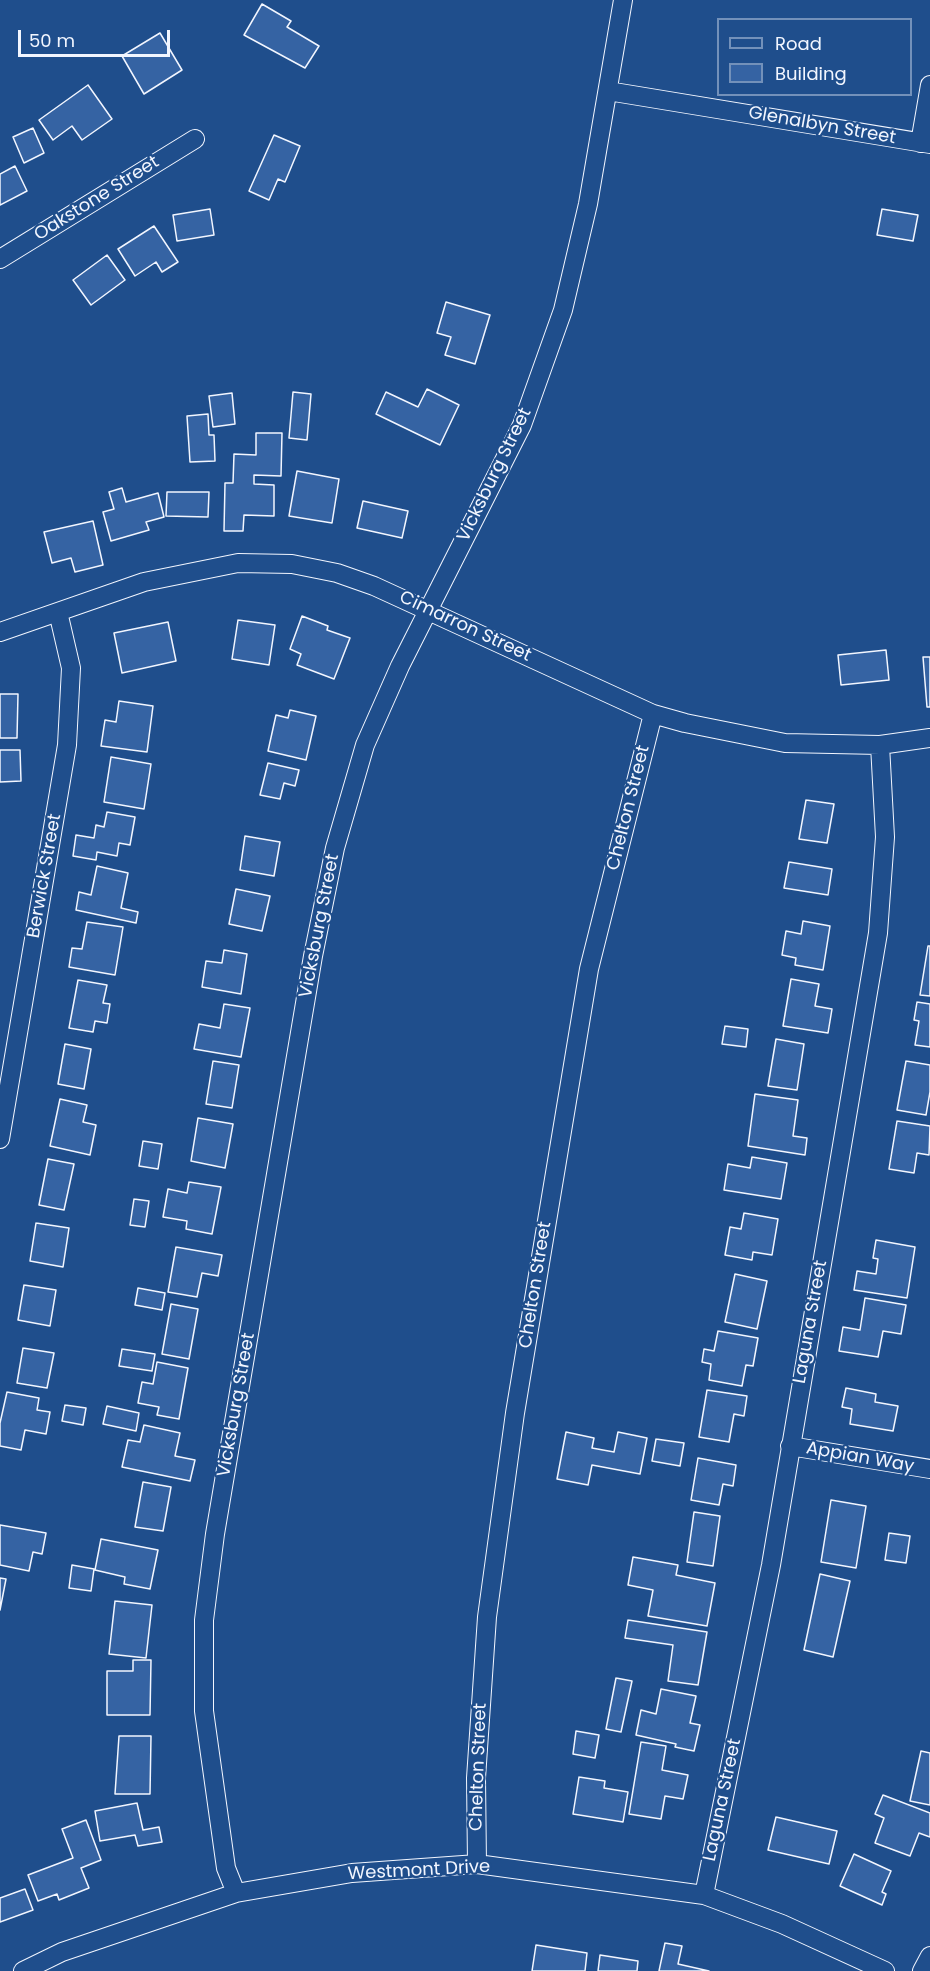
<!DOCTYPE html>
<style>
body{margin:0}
#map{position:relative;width:930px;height:1971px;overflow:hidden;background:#1f4e8c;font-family:Poppins,sans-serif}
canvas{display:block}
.legend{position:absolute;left:717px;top:18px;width:195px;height:78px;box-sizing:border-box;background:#1f4e8c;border:2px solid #7391ba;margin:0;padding:8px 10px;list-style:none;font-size:18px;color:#f2f6ff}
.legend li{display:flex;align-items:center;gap:12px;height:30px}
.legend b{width:30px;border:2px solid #7391ba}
.scale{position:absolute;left:18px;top:30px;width:152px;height:27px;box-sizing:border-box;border:3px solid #f2f6ff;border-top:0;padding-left:8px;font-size:18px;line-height:21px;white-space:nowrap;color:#f2f6ff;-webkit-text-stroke:4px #1f4e8c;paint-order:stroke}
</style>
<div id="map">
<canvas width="930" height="1971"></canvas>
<ul class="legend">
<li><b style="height:8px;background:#1f4e8c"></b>Road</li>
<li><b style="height:16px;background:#3563a3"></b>Building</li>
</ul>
<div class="scale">50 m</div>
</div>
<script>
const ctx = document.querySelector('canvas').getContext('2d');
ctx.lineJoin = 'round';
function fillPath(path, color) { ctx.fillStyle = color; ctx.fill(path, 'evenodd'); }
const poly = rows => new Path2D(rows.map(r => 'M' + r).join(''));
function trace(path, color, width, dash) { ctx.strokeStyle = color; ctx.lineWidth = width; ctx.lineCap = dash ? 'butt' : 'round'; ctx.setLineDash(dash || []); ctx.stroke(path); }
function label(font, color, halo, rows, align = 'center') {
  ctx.font = font + ' Poppins,sans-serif'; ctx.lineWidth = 4.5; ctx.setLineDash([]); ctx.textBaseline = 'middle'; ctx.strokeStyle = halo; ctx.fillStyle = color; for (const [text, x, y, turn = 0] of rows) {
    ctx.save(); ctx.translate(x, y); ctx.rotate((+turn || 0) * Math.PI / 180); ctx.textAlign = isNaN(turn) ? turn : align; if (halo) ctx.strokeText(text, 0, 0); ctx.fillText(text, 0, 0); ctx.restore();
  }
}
const building = poly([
 [262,4,291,21,287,27,319,46,305,68,244,35,262,4],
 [160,33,182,70,144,94,122,56,160,33],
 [88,85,112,119,82,140,72,126,53,140,39,120,88,85],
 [33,128,44,153,24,163,13,137,33,128],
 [274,135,300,146,285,182,278,179,269,200,249,191,274,135],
 [15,166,27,191,0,205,0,174,15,166],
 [210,209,214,235,177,241,173,215,210,209],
 [882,209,918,215,913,241,877,235,882,209],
 [154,226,178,262,162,272,156,262,135,276,118,249,154,226],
 [107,255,125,280,91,305,73,280,107,255],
 [446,302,490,315,475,364,445,355,451,337,437,333,446,302],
 [427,389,459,405,440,445,376,414,386,392,418,407,427,389],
 [293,392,311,394,307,440,289,438,293,392],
 [232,393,235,424,213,427,209,396,232,393],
 [208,414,209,435,214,435,215,461,190,462,187,416,208,414],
 [256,433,282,433,281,476,254,475,254,484,274,485,274,516,244,515,243,531,224,531,225,483,233,483,234,454,256,455,256,433],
 [297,471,339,479,332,523,289,516,297,471],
 [122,488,126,502,158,493,164,517,146,522,149,530,111,541,103,512,114,509,109,492,122,488],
 [167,492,209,492,208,517,166,516,167,492],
 [363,501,408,511,402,538,357,528,363,501],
 [93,521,103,565,75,572,71,558,52,563,44,532,93,521],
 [302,616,328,626,327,630,350,638,334,679,297,665,301,654,290,649,302,616],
 [238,620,275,625,269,665,232,659,238,620],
 [168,622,176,661,122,673,114,633,168,622],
 [886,650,889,680,841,685,838,655,886,650],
 [923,657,930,657,930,707,927,707,923,657],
 [0,694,18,694,17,738,0,738,0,694],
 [119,701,153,706,147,752,101,746,105,720,116,722,119,701],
 [290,710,316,716,306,760,268,751,276,715,288,718,290,710],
 [0,750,20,750,21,781,0,782,0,750],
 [111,757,151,764,144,809,104,802,111,757],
 [268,763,299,770,295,786,284,783,280,799,260,795,268,763],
 [806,800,834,804,827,843,799,839,806,800],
 [107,812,135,817,130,845,119,843,117,856,97,852,96,860,73,856,76,835,94,838,96,825,104,827,107,812],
 [245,836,280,842,274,876,240,870,245,836],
 [789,862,832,869,828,895,784,888,789,862],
 [97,866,128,873,121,908,138,912,136,923,76,910,79,892,91,895,97,866],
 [236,889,270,896,262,931,229,924,236,889],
 [803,921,830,926,823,970,795,965,796,958,782,955,786,931,801,934,803,921],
 [87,922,123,927,115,975,69,967,72,948,82,949,87,922],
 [928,946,930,946,930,996,920,995,928,946],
 [224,950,247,954,241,994,202,987,206,961,222,963,224,950],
 [791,979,819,984,815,1006,832,1009,828,1033,783,1026,791,979],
 [78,980,107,985,103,1003,110,1004,107,1023,95,1021,93,1032,69,1028,78,980],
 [917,1002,930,1004,930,1047,915,1045,919,1021,914,1020,917,1002],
 [224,1004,250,1008,241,1057,194,1049,199,1024,220,1028,224,1004],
 [725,1026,748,1029,746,1047,722,1044,725,1026],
 [776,1039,804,1044,797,1090,768,1086,776,1039],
 [65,1044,91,1049,84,1089,58,1084,65,1044],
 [213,1061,239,1065,232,1108,206,1104,213,1061],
 [906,1061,930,1065,930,1092,926,1115,897,1110,906,1061],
 [755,1094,798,1100,793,1136,807,1138,805,1155,748,1146,755,1094],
 [60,1099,87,1105,83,1122,96,1125,90,1155,50,1146,60,1099],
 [198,1118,233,1124,225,1168,191,1161,198,1118],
 [897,1121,930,1126,929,1155,917,1153,914,1173,889,1169,897,1121],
 [143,1141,162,1144,158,1169,139,1166,143,1141],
 [752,1157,787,1163,781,1199,724,1190,728,1164,750,1168,752,1157],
 [48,1159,74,1164,64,1210,39,1205,48,1159],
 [189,1182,221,1187,212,1234,186,1229,187,1221,163,1217,168,1189,187,1193,189,1182],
 [134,1199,149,1201,145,1227,130,1225,134,1199],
 [744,1213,778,1219,772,1255,753,1252,752,1260,725,1255,730,1227,741,1229,744,1213],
 [36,1223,69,1228,63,1267,30,1261,36,1223],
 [876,1240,915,1247,907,1298,854,1290,857,1271,876,1274,878,1259,873,1258,876,1240],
 [176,1247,222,1255,218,1276,202,1273,197,1297,168,1292,176,1247],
 [735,1274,767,1281,757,1329,725,1322,735,1274],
 [24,1285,56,1290,50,1326,18,1320,24,1285],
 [138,1288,165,1293,162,1310,135,1305,138,1288],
 [865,1298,906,1305,901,1334,883,1331,878,1357,839,1351,843,1327,860,1330,865,1298],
 [171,1304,198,1309,189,1359,162,1354,171,1304],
 [718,1331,758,1338,753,1366,746,1365,742,1386,709,1380,711,1364,702,1362,704,1349,714,1351,718,1331],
 [23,1348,54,1353,47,1388,17,1383,23,1348],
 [122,1349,155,1354,152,1371,119,1366,122,1349],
 [157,1362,188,1368,179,1419,157,1415,159,1407,138,1403,142,1382,153,1384,157,1362],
 [846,1388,876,1394,875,1402,898,1406,893,1431,850,1424,852,1409,842,1407,846,1388],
 [707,1390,747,1396,744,1416,734,1414,729,1442,699,1437,707,1390],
 [7,1392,39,1398,37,1410,50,1412,46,1434,25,1430,21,1450,0,1446,0,1423,7,1392],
 [65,1405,86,1408,83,1425,62,1421,65,1405],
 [107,1406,139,1413,136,1431,103,1424,107,1406],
 [144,1425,180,1433,175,1456,195,1460,190,1481,122,1467,128,1440,140,1442,144,1425],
 [566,1432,594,1438,592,1448,614,1452,618,1432,647,1438,640,1474,592,1465,588,1485,557,1479,566,1432],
 [656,1439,684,1443,680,1466,652,1461,656,1439],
 [698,1458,736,1465,733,1486,723,1484,719,1505,691,1500,698,1458],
 [143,1482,171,1487,163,1531,135,1527,143,1482],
 [831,1500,866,1506,856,1568,821,1562,831,1500],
 [694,1512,720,1516,713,1566,687,1562,694,1512],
 [0,1525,46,1533,42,1554,33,1552,29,1571,0,1565,0,1525],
 [889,1533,910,1536,906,1563,885,1560,889,1533],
 [101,1539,158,1550,150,1589,124,1584,125,1577,95,1570,101,1539],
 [633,1557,678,1565,676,1575,715,1583,707,1626,648,1616,653,1590,628,1585,633,1557],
 [72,1565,94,1569,91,1591,69,1588,72,1565],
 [820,1574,850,1581,833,1657,804,1650,820,1574],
 [0,1578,6,1579,0,1610,0,1578],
 [115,1601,152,1605,146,1658,109,1654,115,1601],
 [628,1620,707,1632,698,1685,668,1681,673,1645,625,1638,628,1620],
 [133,1660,151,1660,150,1715,107,1715,107,1671,133,1671,133,1660],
 [616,1678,632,1681,621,1732,606,1729,616,1678],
 [661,1689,696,1696,690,1723,700,1725,694,1751,675,1747,676,1744,636,1735,641,1710,656,1714,661,1689],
 [576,1731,599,1735,595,1758,573,1754,576,1731],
 [119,1736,151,1736,150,1794,115,1794,119,1736],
 [641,1742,666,1746,662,1770,688,1775,683,1799,665,1796,661,1819,629,1814,641,1742],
 [921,1751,930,1753,930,1805,910,1801,921,1751],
 [579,1777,605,1781,604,1788,628,1792,623,1822,573,1814,579,1777],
 [883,1795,930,1813,930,1837,919,1833,910,1856,875,1843,884,1818,875,1814,883,1795],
 [137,1803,143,1830,159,1827,162,1842,138,1846,135,1835,100,1841,95,1811,137,1803],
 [776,1817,837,1831,829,1864,768,1850,776,1817],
 [86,1820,101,1860,81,1868,89,1888,59,1900,57,1894,38,1901,28,1875,73,1858,62,1829,86,1820],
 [854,1854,891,1871,882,1892,886,1894,882,1905,840,1886,854,1854],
 [25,1889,33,1910,0,1922,0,1898,25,1889],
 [665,1943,682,1946,678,1964,709,1971,659,1971,665,1943],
 [536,1945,587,1953,585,1971,532,1971,536,1945],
 [600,1955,638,1961,637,1971,598,1971,600,1955]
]);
fillPath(building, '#3563a3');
trace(building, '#f2f6ff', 1.5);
const street = poly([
 [608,91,930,144],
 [920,143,930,85],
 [0,259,195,139],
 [0,632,144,582,238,563,292,564,337,573,374,586,653,714,685,723,785,743,880,745,930,738],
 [0,1139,67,745,71,668,58,612],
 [790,1446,930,1469],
 [477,1864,476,1778,487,1617,515,1413,589,969,653,714],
 [236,1893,226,1868,204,1711,204,1620,215,1534,313,956,335,848,365,745,400,666,522,425,563,310,588,204,623,0],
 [704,1895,771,1565,878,933,885,837,880,745],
 [23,1971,62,1952,236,1893,352,1873,477,1864,704,1895,782,1924,885,1971],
 [922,1971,930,1956]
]);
trace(street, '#f2f6ff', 20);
trace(street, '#1f4e8c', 18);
label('18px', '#f2f6ff', '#1f4e8c', [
 ["Glenalbyn Street",822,126,10],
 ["Oakstone Street",97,199,-32],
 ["Vicksburg Street",495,475,-64],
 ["Cimarron Street",465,627,25],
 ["Chelton Street",629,808,-76],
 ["Berwick Street",45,876,-80],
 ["Vicksburg Street",320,926,-79],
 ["Chelton Street",536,1285,-81],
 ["Laguna Street",811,1322,-80],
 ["Vicksburg Street",237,1405,-80],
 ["Appian Way",860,1458,10],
 ["Chelton Street",479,1767,-88],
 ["Laguna Street",723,1800,-78],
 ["Westmont Drive",419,1871,-3]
]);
</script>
